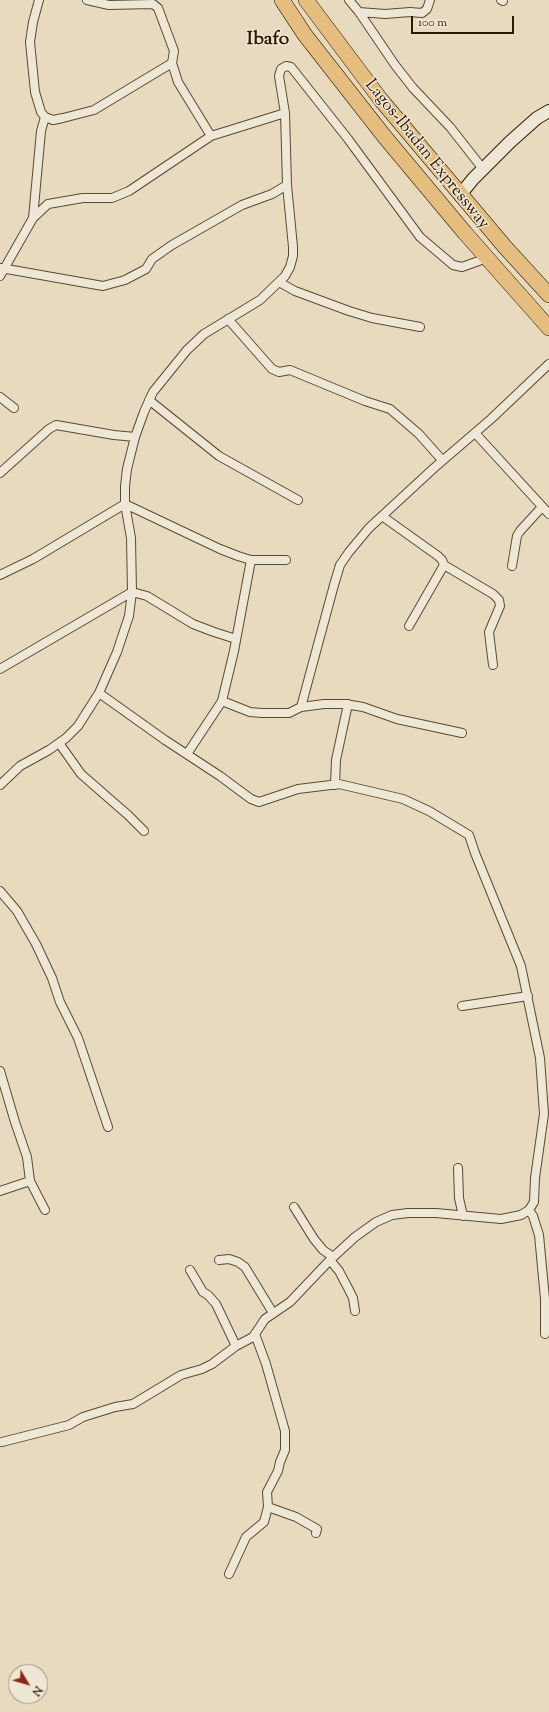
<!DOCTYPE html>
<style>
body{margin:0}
#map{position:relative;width:549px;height:1712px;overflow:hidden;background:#e7dabe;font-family:"Sorts Mill Goudy",serif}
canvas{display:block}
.north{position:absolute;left:8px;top:1664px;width:40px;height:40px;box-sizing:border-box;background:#efe7d5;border:1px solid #a19581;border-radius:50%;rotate:128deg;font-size:11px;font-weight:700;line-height:16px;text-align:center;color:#2c1902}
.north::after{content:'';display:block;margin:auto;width:14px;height:18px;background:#8f2418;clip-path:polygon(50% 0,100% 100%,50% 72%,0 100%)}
.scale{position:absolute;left:411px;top:16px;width:103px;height:18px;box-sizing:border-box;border:2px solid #2c1902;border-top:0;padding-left:5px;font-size:12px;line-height:14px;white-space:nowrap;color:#2c1902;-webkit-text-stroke:3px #efe7d5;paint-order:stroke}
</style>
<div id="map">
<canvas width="549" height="1712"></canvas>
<div class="north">N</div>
<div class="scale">100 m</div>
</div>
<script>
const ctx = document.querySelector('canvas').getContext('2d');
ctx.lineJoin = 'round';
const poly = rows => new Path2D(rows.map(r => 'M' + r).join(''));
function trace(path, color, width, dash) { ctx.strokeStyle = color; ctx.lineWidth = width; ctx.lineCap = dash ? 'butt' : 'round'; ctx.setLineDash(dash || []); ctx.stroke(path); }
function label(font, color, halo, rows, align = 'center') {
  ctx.font = font + ' "Sorts Mill Goudy",serif'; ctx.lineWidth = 3; ctx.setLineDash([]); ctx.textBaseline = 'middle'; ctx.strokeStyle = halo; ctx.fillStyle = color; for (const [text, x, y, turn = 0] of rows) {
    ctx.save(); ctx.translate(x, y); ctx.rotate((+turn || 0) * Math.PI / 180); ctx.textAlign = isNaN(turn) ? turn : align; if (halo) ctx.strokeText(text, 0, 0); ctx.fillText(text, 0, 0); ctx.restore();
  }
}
const street = poly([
 [39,0,33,22,30,42,35,92,41,112,45,117,53,120,63,118,94,110,172,63],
 [87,0,109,5,153,4,158,8,174,51,172,63,178,82,211,136],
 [349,0,359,12,395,65,413,88,450,127,483,169],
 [501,0,503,1],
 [359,12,385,14,410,12,422,13,427,9,430,0],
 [33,218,41,131,45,117],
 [1,268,103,286,125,280,146,269,152,259,172,245,242,205,272,194,287,185],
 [0,276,33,218,48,204,83,198,112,198,129,191,211,136,285,113],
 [279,282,295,291,349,311,372,318,420,327],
 [228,319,272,369,279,372,290,370,365,401,390,409,419,434,442,460],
 [0,397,14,408],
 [149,400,219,456,298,500],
 [475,433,549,514],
 [0,473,49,429,56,425,114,435,135,437],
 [125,504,220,549,238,556,251,560,286,560],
 [382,516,438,556,442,560,444,565,409,626],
 [444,565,493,594,499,600,500,606,489,632,493,665],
 [512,566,517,536,520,531,542,507],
 [0,575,33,559,125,504],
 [0,669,132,592,147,596,193,624,214,632,236,639],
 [222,701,250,712,262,713,289,713,301,707,324,704,345,704,363,707,397,719,462,733],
 [301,707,334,585,340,565,349,552,369,528,434,468,491,419,549,364],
 [59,743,81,774,128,815,144,831],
 [187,754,222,701,234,651,251,560],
 [0,785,20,766,49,750,66,738,78,726,99,693,117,652,129,616,132,592,131,538,125,504,125,486,127,469,135,437,144,412,153,392,187,350,204,334,260,300,285,276,290,267,293,256,293,247,287,185,285,113,279,76,281,69,286,66,291,67,348,139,420,237,453,265,462,267,487,258],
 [335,785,336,760,348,704],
 [0,891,17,911,36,944,52,978,60,1002,78,1038,108,1127],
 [462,1006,528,996],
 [0,1071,15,1122,27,1157,30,1181,45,1210],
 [458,1168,459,1198,463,1216],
 [0,1191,30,1181],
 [294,1207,314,1239,323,1250,333,1257],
 [529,1210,533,1216,539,1235,545,1299,545,1334],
 [219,1260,229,1259,238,1262,245,1267,273,1313],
 [330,1260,339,1271,348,1288,353,1298,355,1311],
 [190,1270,203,1292,208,1295,216,1304,236,1346],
 [2,1442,69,1425,83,1417,115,1407,133,1404,181,1375,202,1369,212,1364,236,1346,253,1337,265,1319,290,1302,330,1260,355,1237,376,1222,392,1215,408,1213,436,1213,501,1219,521,1215,529,1210,534,1202,535,1178,544,1114,540,1058,521,966,475,853,469,835,429,811,403,799,339,784,298,789,259,802,251,799,220,776,165,740,99,693],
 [268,1507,296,1517,317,1529,316,1533],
 [229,1574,246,1537,264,1522,268,1507,267,1492,278,1471,280,1462,285,1450,285,1431,266,1364,255,1334]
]);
const secondary = poly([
 [460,195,473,179,510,142,537,118,549,111]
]);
const highway = poly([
 [282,0,305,35,384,136,465,233,549,328],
 [306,0,381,100,505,247,549,295]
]);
trace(street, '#5b4931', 10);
trace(secondary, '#2c1902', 14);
trace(highway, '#2c1902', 16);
trace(street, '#efe7d5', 8);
trace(secondary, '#efe7d5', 12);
trace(highway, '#e4bd7f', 15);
label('17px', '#2c1902', '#efe7d5', [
 ["Lagos-Ibadan Expressway",426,155,51]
]);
label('bold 19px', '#2c1902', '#efe7d5', [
 ["Ibafo",268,41]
]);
</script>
